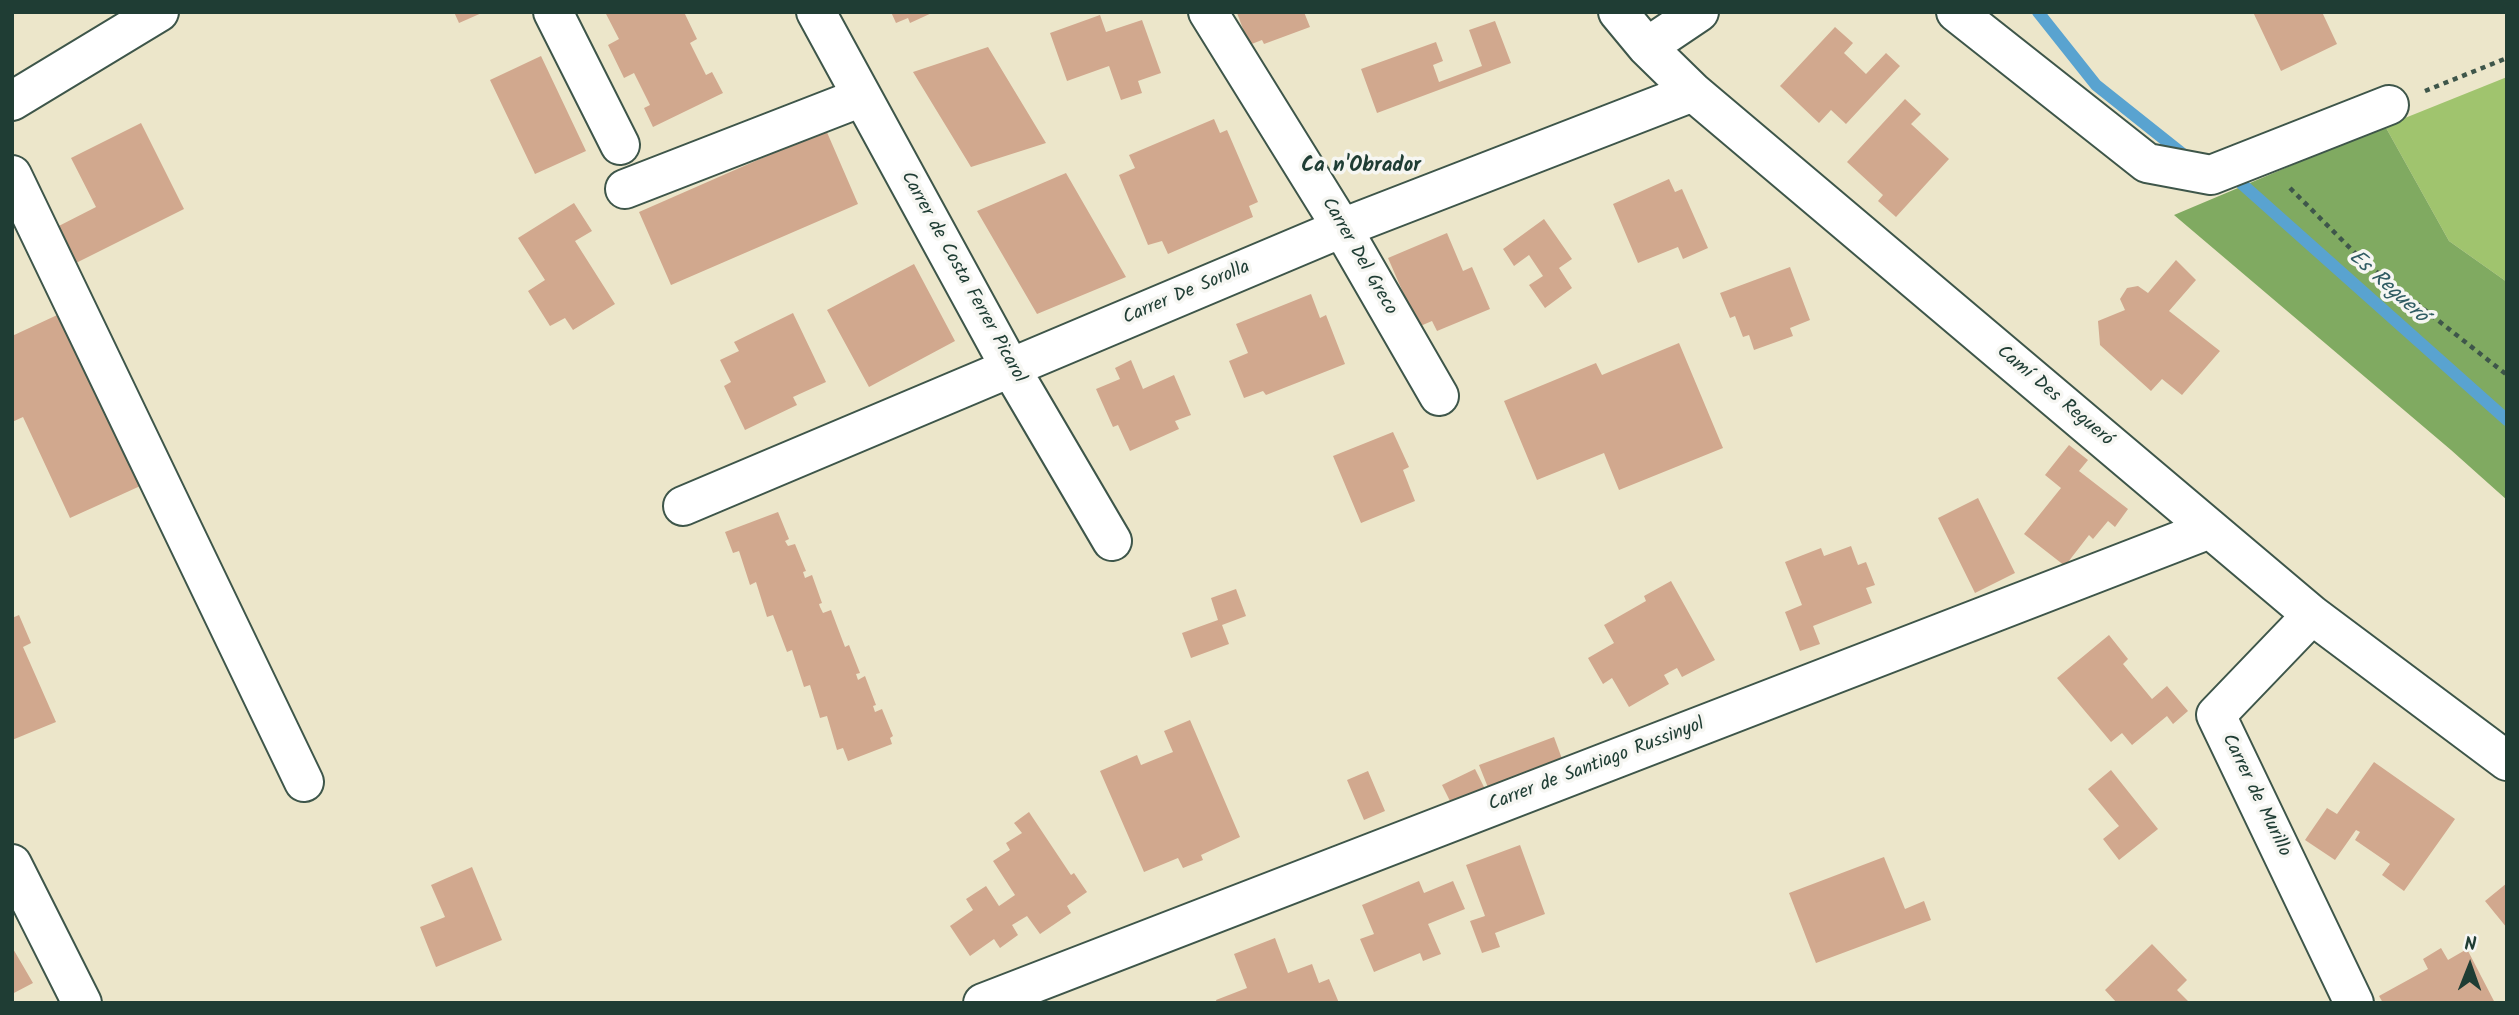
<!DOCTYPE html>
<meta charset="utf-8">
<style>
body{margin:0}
#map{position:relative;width:2519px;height:1015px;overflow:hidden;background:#ece6ca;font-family:Kalam,sans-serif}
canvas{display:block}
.frame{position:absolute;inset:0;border:14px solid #1f3d34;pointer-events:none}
.north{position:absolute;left:2435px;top:931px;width:70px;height:70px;-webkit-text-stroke:5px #f6f6f2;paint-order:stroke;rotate:1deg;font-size:19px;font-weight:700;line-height:28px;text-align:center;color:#1f3d34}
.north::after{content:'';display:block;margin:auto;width:24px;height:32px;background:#1f3d34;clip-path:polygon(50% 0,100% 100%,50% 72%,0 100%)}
</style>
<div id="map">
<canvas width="2519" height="1015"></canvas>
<div class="frame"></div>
<div class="north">N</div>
</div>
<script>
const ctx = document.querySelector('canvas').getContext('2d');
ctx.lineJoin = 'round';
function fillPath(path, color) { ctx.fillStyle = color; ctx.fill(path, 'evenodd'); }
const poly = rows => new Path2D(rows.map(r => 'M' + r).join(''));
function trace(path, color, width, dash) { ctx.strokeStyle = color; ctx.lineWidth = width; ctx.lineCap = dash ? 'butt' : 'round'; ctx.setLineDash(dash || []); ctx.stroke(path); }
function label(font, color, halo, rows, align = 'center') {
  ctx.font = font + ' Kalam,sans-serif'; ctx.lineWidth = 7; ctx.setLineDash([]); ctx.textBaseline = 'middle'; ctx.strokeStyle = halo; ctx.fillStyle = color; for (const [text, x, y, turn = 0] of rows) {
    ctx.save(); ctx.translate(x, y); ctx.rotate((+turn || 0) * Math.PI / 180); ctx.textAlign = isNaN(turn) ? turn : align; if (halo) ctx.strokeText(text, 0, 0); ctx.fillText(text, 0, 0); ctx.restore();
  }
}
fillPath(poly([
 [2507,77,2507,282,2449,241,2385,126]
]), '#a0c46e');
fillPath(poly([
 [2385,126,2449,241,2507,282,2507,500,2451,450,2174,215]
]), '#80aa61');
trace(poly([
 [2038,12,2096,85,2184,155],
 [2242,184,2507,420]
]), '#59a3d0', 12);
fillPath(poly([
 [454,12,484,12,459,23],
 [605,12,684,12,697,39,690,43,706,75,712,72,723,93,653,127,644,108,650,105,634,73,624,78,608,45,619,39],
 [891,12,934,12,910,23,908,18,896,23],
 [1239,12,1304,12,1310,27,1264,44,1262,40,1249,45,1237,13],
 [2253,12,2322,12,2337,44,2281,71],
 [1100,15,1106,32,1142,20,1161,73,1138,81,1142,93,1121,100,1109,66,1067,81,1050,33],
 [1495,21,1511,63,1377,113,1361,69,1436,42,1443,61,1433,65,1439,82,1482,66,1469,30],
 [1835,27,1853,43,1844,53,1866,74,1886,53,1900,66,1846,124,1831,110,1819,123,1780,86],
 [988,47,1046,143,971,167,913,72],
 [541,56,586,151,535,174,490,80],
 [1905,99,1921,114,1911,124,1949,159,1896,217,1878,201,1883,195,1847,162],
 [1214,119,1220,133,1227,130,1258,202,1249,206,1253,217,1168,254,1162,241,1148,245,1119,175,1135,168,1129,155],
 [141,123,184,209,70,266,51,230,96,207,71,158],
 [826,130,858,204,671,285,639,212],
 [1066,173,1126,277,1037,314,977,211],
 [1669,179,1675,192,1682,189,1708,248,1683,259,1678,247,1638,263,1613,204],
 [574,203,592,231,575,241,615,304,573,330,565,318,550,326,528,291,545,280,518,238],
 [1544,219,1572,259,1559,268,1572,288,1545,308,1529,285,1543,276,1529,255,1514,266,1503,249],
 [1447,233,1463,271,1472,267,1490,309,1437,331,1432,321,1418,327,1388,258],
 [2176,260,2196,280,2169,311,2220,351,2182,395,2162,379,2151,391,2100,345,2098,321,2125,310,2120,299,2127,288,2138,286,2148,293],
 [914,264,955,341,869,387,827,310],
 [1790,267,1810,320,1790,328,1793,336,1754,350,1749,335,1743,337,1735,316,1730,318,1720,293],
 [1311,294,1320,318,1326,315,1345,364,1266,395,1263,391,1244,398,1229,361,1248,353,1236,324],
 [68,310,149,482,70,518,23,417,12,422,12,336],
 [793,313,826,382,793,397,797,405,745,430,724,386,731,382,720,360,739,351,734,342],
 [1679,343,1723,448,1619,490,1604,453,1537,480,1504,401,1596,363,1602,375],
 [1131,360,1143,389,1174,375,1191,415,1175,421,1179,429,1130,451,1118,425,1113,427,1096,389,1120,379,1115,368],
 [1393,432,1409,467,1403,470,1415,501,1361,523,1333,456],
 [2069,445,2088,460,2079,471,2128,509,2115,527,2108,521,2093,539,2089,535,2065,566,2024,534,2061,488,2045,475],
 [1978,498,2015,573,1975,593,1938,518],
 [778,512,789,539,785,541,788,546,795,544,806,571,803,572,805,578,812,575,822,603,819,604,820,607,823,613,831,610,845,647,849,645,860,673,856,674,858,680,865,676,876,705,873,706,875,712,882,709,893,736,890,738,892,744,848,761,843,748,837,750,827,716,820,718,810,685,804,687,792,650,787,652,773,615,767,617,756,582,750,585,739,551,733,553,725,532],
 [1851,546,1858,565,1866,562,1875,585,1866,588,1872,603,1813,626,1820,644,1800,651,1785,612,1802,605,1785,562,1821,548,1824,556],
 [1671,581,1715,660,1682,677,1677,668,1664,675,1669,684,1629,707,1612,678,1603,684,1588,658,1614,643,1604,625,1646,601,1644,596],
 [1236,589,1246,616,1222,625,1229,644,1191,658,1182,633,1218,620,1211,598],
 [19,615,31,643,23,647,56,722,12,740,12,618],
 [2109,635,2128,659,2123,664,2152,699,2167,686,2188,711,2173,724,2167,716,2132,745,2122,733,2111,742,2057,678],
 [1190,720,1240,837,1201,855,1203,860,1183,868,1178,858,1144,872,1100,771,1137,755,1141,765,1173,752,1164,731],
 [1554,737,1565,767,1491,795,1479,765],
 [2374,762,2455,819,2404,891,2382,875,2390,864,2355,840,2360,832,2356,830,2335,860,2305,840,2327,808,2337,814],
 [1475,769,1486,791,1453,807,1442,785],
 [2111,770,2158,829,2119,860,2103,839,2119,826,2088,789],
 [1368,771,1385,811,1364,820,1347,780],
 [1029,812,1071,875,1074,873,1087,892,1067,906,1071,913,1040,934,1027,916,1012,925,1018,935,1000,948,994,939,970,956,950,926,973,910,966,899,986,886,999,906,1015,895,993,861,1010,850,1006,843,1022,833,1014,823],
 [1520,845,1545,914,1495,933,1500,947,1482,953,1470,921,1485,916,1466,865],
 [1884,857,1905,909,1924,901,1931,920,1816,963,1789,893],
 [472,867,502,940,436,967,420,927,445,917,431,885],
 [1419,881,1424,893,1453,881,1465,909,1428,924,1441,954,1423,961,1420,953,1374,972,1360,939,1374,934,1362,905],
 [2507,883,2507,928,2485,901],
 [1275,938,1288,973,1312,964,1319,983,1329,979,1339,1003,1217,1003,1216,1000,1247,988,1234,954],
 [2152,944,2187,980,2177,990,2190,1003,2117,1003,2105,990],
 [12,947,33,983,12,994],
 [2441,948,2448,960,2467,949,2495,1003,2383,1003,2379,996,2428,969,2423,959]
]), '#d1a88e');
const minor = poly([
 [553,12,620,145],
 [816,12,1011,369,1112,541],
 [1208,12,1342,228,1439,396],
 [1618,12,1647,47,1693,92,2312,615,2507,761],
 [1956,12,2147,163,2211,175,2389,105],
 [1647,47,1699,12],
 [12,101,159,12],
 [12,175,304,782],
 [625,189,862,97],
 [683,506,1342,228,1693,92],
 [2312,615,2216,715,2354,1003],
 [12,864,82,1003],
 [983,1003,2210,529]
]);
trace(minor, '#3e564a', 42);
trace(poly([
 [2425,91,2507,58],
 [2290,188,2363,261,2507,375]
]), '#3e564a', 4.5, [5, 5]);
trace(minor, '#fff', 38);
label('19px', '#1f3d34', '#f6f6f2', [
 ["Carrer Del Greco",1358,257,60],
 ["Carrer de Costa Ferrer Picarol",962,278,61],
 ["Carrer De Sorolla",1187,294,-23],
 ["Camí Des Regueró",2054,397,40],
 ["Carrer de Santiago Russinyol",1597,766,-21],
 ["Carrer de Murillo",2255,796,64]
]);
label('bold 21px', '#1f3d34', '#f6f6f2', [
 ["Ca n'Obrador",1361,167]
]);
label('italic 21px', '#305c63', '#f6f6f2', [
 ["Es Regueró",2387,288,42]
]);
</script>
